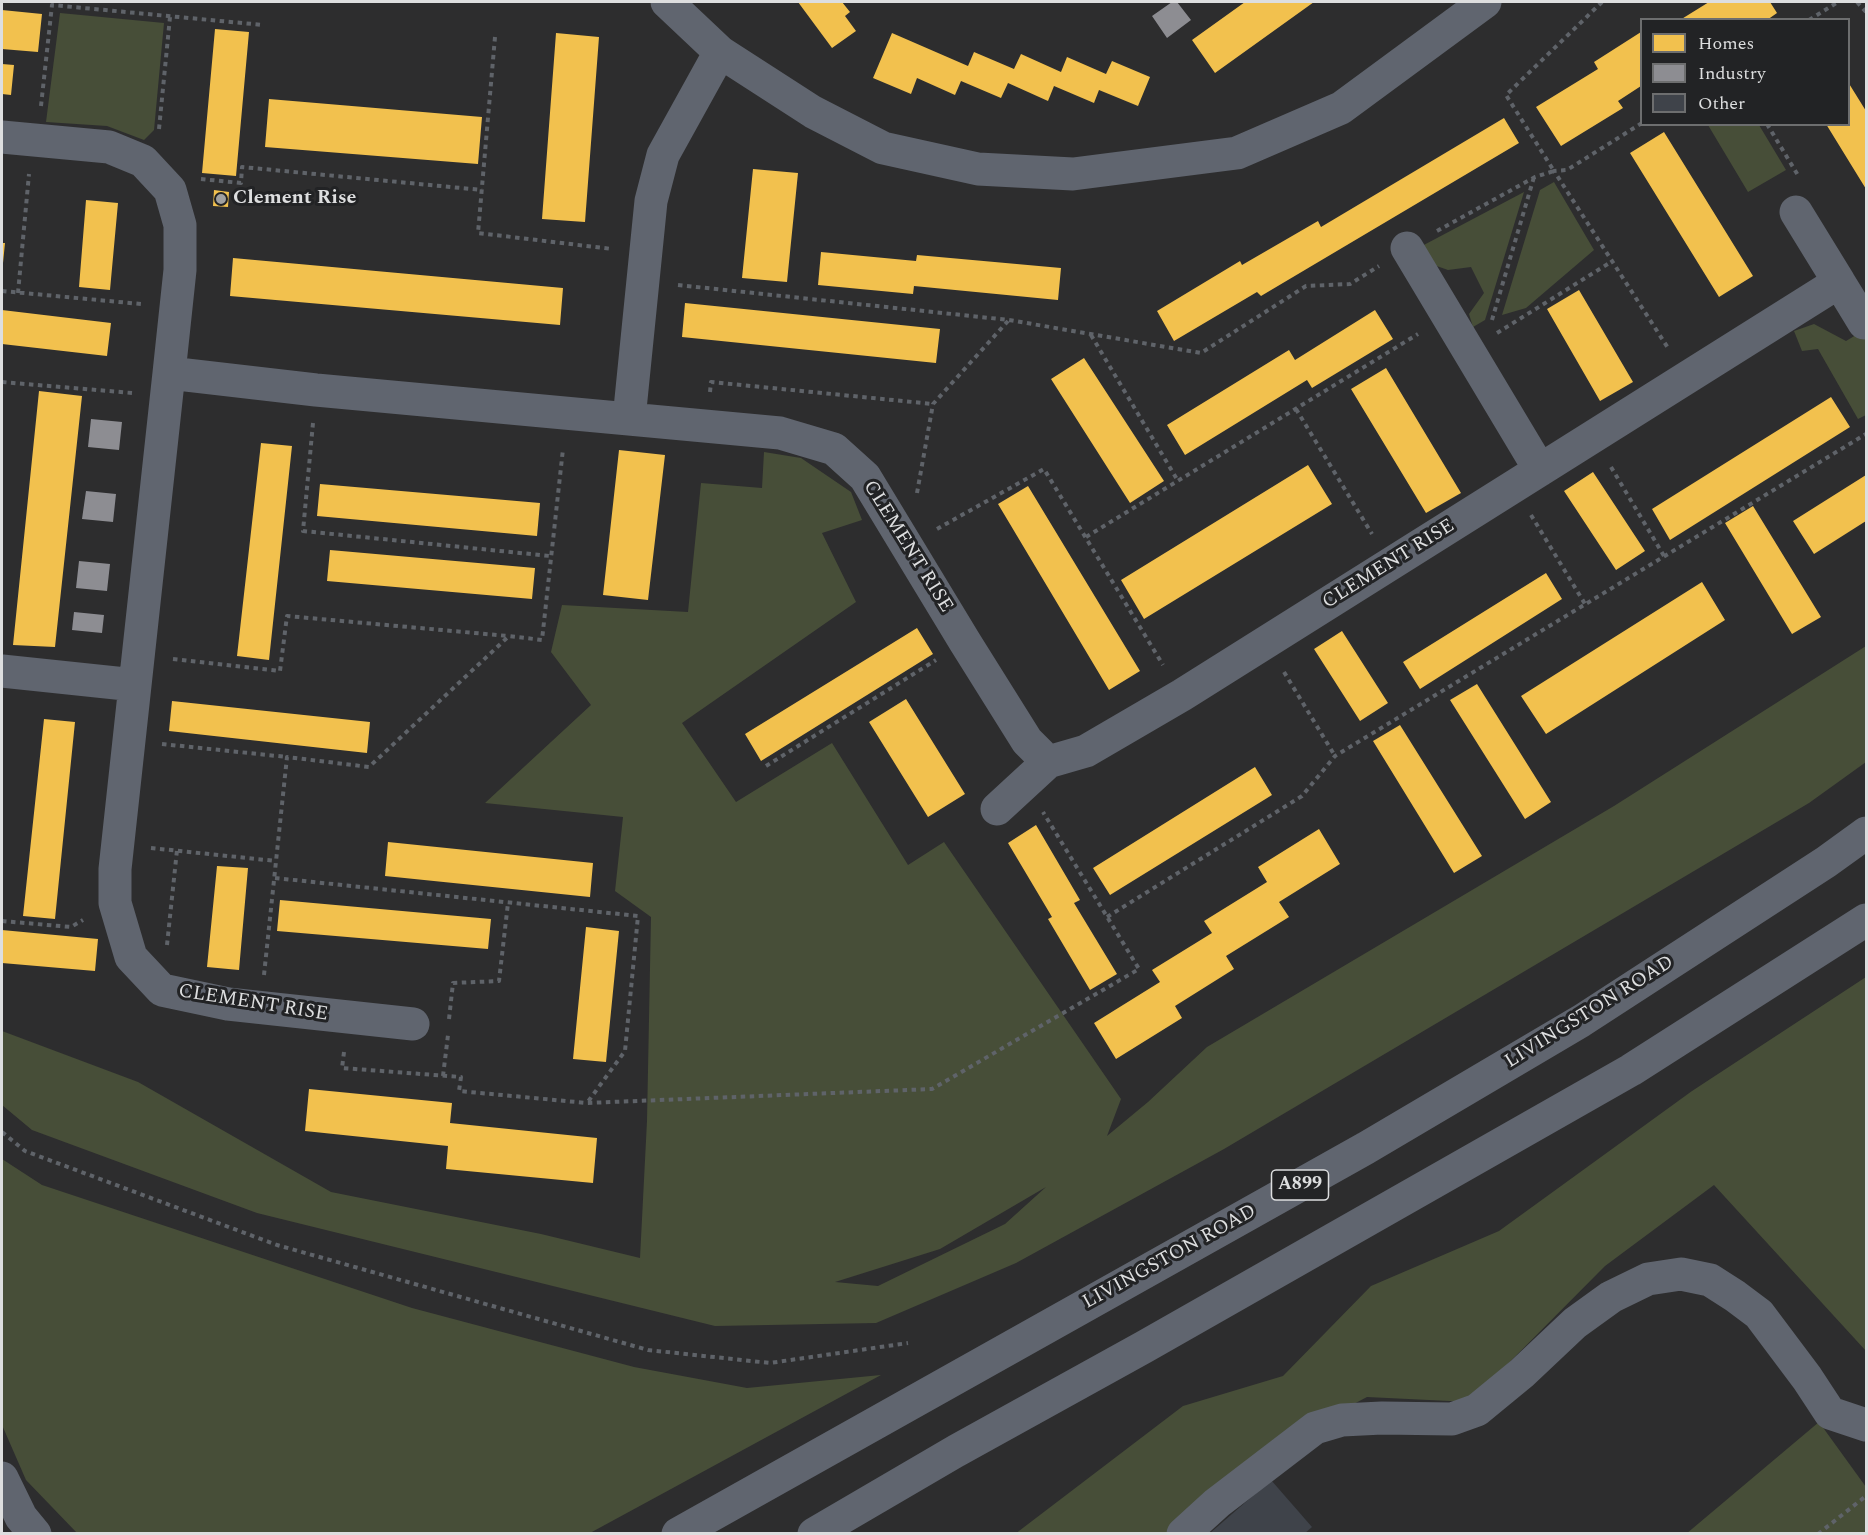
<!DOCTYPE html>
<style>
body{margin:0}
#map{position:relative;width:1868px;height:1535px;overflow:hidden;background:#2d2d2e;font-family:Spectral,serif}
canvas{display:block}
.frame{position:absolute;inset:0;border:3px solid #dddedf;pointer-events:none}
.legend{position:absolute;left:1640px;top:18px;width:210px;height:108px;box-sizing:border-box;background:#222325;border:2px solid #6d6e6f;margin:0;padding:8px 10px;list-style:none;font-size:18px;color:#dddedf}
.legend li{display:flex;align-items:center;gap:12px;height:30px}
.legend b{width:30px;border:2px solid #6d6e6f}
</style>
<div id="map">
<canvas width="1868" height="1535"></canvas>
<div class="frame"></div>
<ul class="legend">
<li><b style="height:16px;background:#f2c14e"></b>Homes</li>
<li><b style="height:16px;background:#8d8d92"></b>Industry</li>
<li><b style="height:16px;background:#3f434a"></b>Other</li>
</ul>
</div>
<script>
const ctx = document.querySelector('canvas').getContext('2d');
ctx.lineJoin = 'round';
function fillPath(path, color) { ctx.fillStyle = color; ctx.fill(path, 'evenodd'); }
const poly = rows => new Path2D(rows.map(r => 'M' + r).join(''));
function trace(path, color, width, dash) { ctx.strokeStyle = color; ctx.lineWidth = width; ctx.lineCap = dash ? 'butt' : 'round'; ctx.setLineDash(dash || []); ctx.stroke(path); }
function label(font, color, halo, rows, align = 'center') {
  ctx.font = font + ' Spectral,serif'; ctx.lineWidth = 6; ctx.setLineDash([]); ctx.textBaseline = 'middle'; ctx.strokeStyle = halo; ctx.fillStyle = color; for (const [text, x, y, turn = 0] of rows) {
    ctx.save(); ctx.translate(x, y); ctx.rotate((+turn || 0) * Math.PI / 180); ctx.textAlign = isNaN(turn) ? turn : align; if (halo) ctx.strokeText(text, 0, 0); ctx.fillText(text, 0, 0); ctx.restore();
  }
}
fillPath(poly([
 [60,13,164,23,154,130,144,140,107,126,46,122],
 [1708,125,1759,125,1786,170,1748,192],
 [1554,182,1594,250,1526,308,1502,315,1540,190],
 [1524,192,1485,320,1473,327,1469,314,1484,293,1471,267,1448,270,1431,264,1420,247],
 [1814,324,1846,341,1866,329,1866,415,1858,419,1818,349,1802,351,1794,331],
 [764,452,801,458,851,492,862,520,822,533,856,602,682,723,736,802,832,743,908,865,944,842,1121,1099,1107,1136,1148,1102,1207,1047,1614,806,1866,646,1866,762,1809,803,1224,1149,1016,1263,876,1323,715,1326,257,1213,32,1130,2,1105,2,1031,138,1082,331,1192,541,1234,640,1258,647,1121,651,917,615,891,623,817,485,803,591,705,551,652,562,605,688,612,701,483,762,488],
 [1046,1187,1005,1224,878,1286,835,1282,940,1249],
 [1866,977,1866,1351,1714,1185,1605,1266,1470,1402,1367,1397,1287,1439,1180,1533,1015,1534,1183,1406,1283,1376,1371,1286,1499,1231,1692,1091],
 [2,1159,42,1185,412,1308,634,1367,747,1388,881,1375,590,1533,77,1533,26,1480,2,1425],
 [1819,1422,1866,1487,1866,1533,1686,1534]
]), '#474e38');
fillPath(poly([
 [798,2,842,2,850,12,845,16,856,31,832,48],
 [1245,2,1314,2,1215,73,1192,40],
 [1709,2,1770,2,1777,13,1767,20,1680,20],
 [2,10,42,14,38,52,2,49],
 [215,29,249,32,236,176,202,173],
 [1641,32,1641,86,1618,101,1623,108,1561,146,1536,107,1598,69,1594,62],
 [556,33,599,37,585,222,542,219],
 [892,33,968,66,974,52,1014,69,1021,54,1061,72,1067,57,1106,74,1112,61,1150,77,1138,106,1099,90,1094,103,1054,86,1048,101,1008,83,1001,98,961,81,955,95,917,78,911,94,873,78],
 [2,64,14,65,11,95,2,94],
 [1848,82,1866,111,1866,189,1826,124,1848,124],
 [269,99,482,117,478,164,265,147],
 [1504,118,1519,143,1261,296,1257,292,1174,341,1157,311,1240,261,1242,265,1318,221,1321,227],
 [1664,132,1753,276,1719,297,1630,153],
 [753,169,798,173,787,282,742,278],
 [214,190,229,192,228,207,213,206],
 [86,200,118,203,110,290,79,287],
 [2,243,5,243,3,263,2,263],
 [821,252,916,261,917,255,1061,268,1058,300,914,286,913,294,818,285],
 [233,258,563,288,560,325,230,296],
 [1579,290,1633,382,1600,401,1547,309],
 [685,303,940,329,936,363,682,337],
 [2,310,111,323,107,356,2,344],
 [1375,310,1393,339,1312,388,1307,380,1185,455,1167,425,1289,350,1295,360],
 [1084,358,1164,481,1130,503,1051,379],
 [1386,368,1461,493,1426,513,1351,389],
 [39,391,82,396,55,647,13,645],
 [1831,397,1850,427,1670,540,1652,509],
 [261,443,292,446,269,660,237,656],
 [619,450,665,455,648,600,603,595],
 [1308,465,1332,504,1144,619,1121,580],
 [1593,472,1645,551,1616,570,1564,491],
 [1866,475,1866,521,1814,554,1793,521],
 [320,484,540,503,537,536,317,516],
 [1028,486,1140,671,1109,690,998,504],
 [1753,506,1821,617,1792,634,1725,523],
 [330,550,535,568,532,599,327,581],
 [1546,573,1562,599,1420,689,1403,662],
 [1702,582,1725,620,1546,734,1521,696],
 [917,628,933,654,761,761,745,734],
 [1342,631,1388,703,1360,721,1314,649],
 [1477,684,1551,802,1525,819,1450,700],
 [906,699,965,794,928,817,869,722],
 [172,701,370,722,367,753,169,731],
 [44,719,75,722,55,919,23,916],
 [1400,725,1482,856,1454,873,1373,741],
 [1255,767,1272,795,1110,895,1093,868],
 [1036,825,1080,900,1074,903,1117,974,1090,990,1048,919,1052,917,1008,843],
 [1319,829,1340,864,1279,902,1289,917,1226,956,1234,969,1175,1006,1182,1018,1116,1059,1094,1023,1160,982,1152,970,1212,933,1204,921,1267,882,1258,867],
 [388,842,593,863,590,897,385,876],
 [217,866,248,868,239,970,207,967],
 [280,900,491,919,488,949,277,931],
 [586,927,619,931,606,1062,573,1059],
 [2,930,98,939,95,971,2,963],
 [309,1089,452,1103,450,1123,597,1138,593,1183,446,1169,448,1146,305,1131]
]), '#f2c14e');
fillPath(poly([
 [1172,2,1177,2,1191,20,1167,38,1152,16],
 [91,419,122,422,119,450,88,447],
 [86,491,116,494,113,522,82,519],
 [79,561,110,564,107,591,76,588],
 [74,612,104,615,102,633,72,630]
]), '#8d8d92');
fillPath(poly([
 [1271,1480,1312,1527,1304,1534,1209,1534]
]), '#3f434a');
trace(poly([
 [1857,2,1866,12],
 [1809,20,1838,2],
 [495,37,478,233,612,249],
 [41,106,52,5,263,25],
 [1642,123,1567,170,1554,171,1668,348],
 [1767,124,1799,177],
 [159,129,170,17],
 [201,179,241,183,242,167,482,190],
 [1437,231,1535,177,1554,171,1506,95,1602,2],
 [678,285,1009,320,1201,353,1306,286,1350,284,1379,266],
 [2,291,141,304],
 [18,293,29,174],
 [1492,320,1534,177],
 [1497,333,1611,262],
 [1091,335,1178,481],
 [2,382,132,393],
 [710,392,711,382,933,404],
 [1296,409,1372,534],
 [313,423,303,531,550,556],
 [1611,467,1664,556],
 [917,493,933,404,1008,321],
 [1531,515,1585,604],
 [937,529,1044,469,1163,665],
 [1086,537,1418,334],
 [173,659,280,671,287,616,508,636],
 [1284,672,1335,756],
 [162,744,287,757],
 [766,766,936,660],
 [151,848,276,861],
 [275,878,638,916,625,1051,587,1103],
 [1107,917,1302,796,1335,756,1866,434],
 [2,921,71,927,83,920],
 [167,945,177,850],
 [264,975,287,757,369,767,509,636,542,640,563,449],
 [449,1019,453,983,499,981,508,903],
 [344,1052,342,1068,461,1077,459,1091,587,1103,932,1089,1139,969,1043,812],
 [443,1076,448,1035],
 [2,1132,25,1151,277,1245,648,1350,770,1363,908,1343],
 [1818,1534,1866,1496]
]), '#5f6369', 4, [4.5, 4.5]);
trace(poly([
 [667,2,720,52,813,112,883,148,978,169,1073,174,1237,153,1341,108,1485,2],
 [720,52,663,155,651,201,629,419,780,433,834,449,865,477,965,642,1027,741,1048,762,1086,751,1182,695,1839,282,1796,212],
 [2,137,109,147,143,161,170,190,180,225,180,270,169,373],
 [1407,248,1540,470],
 [1839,282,1864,323],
 [2,671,135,685],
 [997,809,1048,762],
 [413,1024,228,1004,162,990,131,957,115,903,115,869,169,373,316,390,629,419],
 [1183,1534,1217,1503,1315,1428,1342,1420,1382,1418,1452,1419,1477,1410,1522,1373,1575,1323,1611,1297,1648,1279,1681,1274,1710,1280,1735,1296,1759,1314,1807,1378,1830,1413,1866,1425]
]), '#60656f', 33);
trace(poly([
 [2,1478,21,1517,35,1534],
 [678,1534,1366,1148,1581,1021,1826,862,1866,833],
 [814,1534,956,1451,1144,1347,1631,1070,1866,920]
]), '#60656f', 33);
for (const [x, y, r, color] of [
 [221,199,6,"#9fa0a1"]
]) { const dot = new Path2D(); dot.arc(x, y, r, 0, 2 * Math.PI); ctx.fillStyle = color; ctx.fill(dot); trace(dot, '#222325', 2); }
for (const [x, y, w] of [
 [1300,1185,57]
]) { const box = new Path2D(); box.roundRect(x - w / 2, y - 15, w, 30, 4.5); ctx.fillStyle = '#222325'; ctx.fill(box); trace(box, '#dddedf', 1.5); }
label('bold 18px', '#dddedf', null, [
 ["A899",1300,1185]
]);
label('bold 20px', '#dddedf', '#222325', [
 ["Clement Rise",233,199]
], 'left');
label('20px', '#dddedf', '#222325', [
 ["CLEMENT RISE",907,547,58],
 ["CLEMENT RISE",1389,565,-32],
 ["CLEMENT RISE",253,1004,9],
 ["LIVINGSTON ROAD",1590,1013,-32],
 ["LIVINGSTON ROAD",1170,1258,-29]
]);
</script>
